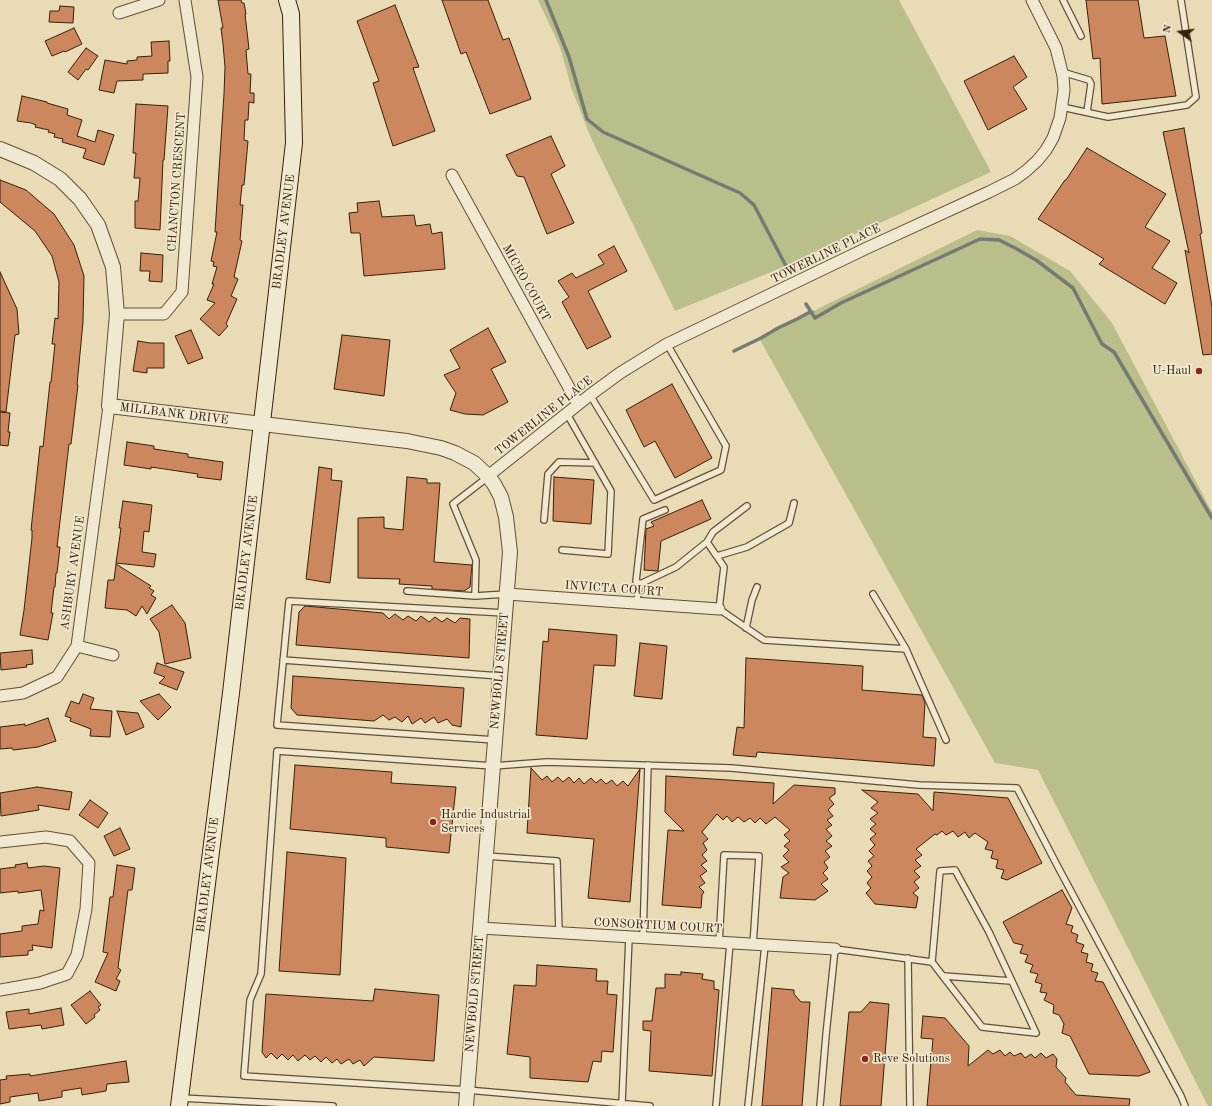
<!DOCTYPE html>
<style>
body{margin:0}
#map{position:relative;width:1212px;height:1106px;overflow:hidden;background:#e8dbb6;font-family:"Old Standard TT",serif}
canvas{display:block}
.north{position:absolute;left:1160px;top:12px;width:40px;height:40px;-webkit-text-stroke:3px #f0e8d0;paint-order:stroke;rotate:284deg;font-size:11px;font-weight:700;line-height:16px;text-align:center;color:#372009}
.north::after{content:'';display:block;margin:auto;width:14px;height:18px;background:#372009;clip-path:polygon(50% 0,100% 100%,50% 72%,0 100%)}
</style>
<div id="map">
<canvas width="1212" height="1106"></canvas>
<div class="north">N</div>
</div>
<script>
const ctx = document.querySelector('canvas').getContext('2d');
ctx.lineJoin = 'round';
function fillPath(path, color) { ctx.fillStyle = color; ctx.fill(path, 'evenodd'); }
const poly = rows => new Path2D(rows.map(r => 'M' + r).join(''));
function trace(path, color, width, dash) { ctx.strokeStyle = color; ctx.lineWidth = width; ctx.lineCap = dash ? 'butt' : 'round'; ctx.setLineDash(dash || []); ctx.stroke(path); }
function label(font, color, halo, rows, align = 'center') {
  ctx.font = font + ' "Old Standard TT",serif'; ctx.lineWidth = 3.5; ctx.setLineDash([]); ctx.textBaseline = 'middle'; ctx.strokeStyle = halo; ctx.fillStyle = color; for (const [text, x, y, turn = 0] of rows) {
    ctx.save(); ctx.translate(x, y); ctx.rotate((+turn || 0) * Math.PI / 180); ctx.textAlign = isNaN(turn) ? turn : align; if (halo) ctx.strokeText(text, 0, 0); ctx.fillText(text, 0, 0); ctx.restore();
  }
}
fillPath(poly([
 [538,0,899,0,991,172,786,266,675,311,592,140,572,90,560,47],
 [977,230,1010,236,1070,271,1112,323,1212,512,1212,1106,1208,1106,1038,770,995,763,759,338]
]), '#babe8b');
trace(poly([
 [546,0,569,57,587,119,603,132,740,193,754,205,786,266],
 [806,304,815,318,841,303,980,239,999,240,1015,248,1036,260,1073,288,1102,344,1114,352,1212,518],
 [734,351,761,338,778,328,797,319,810,312,812,312]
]), '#757b73', 3.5);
const building = poly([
 [218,0,241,0,242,3,244,3,246,14,245,14,249,49,246,50,248,74,251,74,250,93,254,93,254,103,249,102,248,120,245,120,244,140,248,141,244,185,242,185,240,205,243,205,240,240,242,241,234,277,238,279,231,296,237,299,226,324,228,326,219,336,200,319,215,303,207,300,214,284,212,284,217,267,213,266,214,262,211,261,217,232,215,232,224,94,225,67,223,44,221,28,223,28,218,0],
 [442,0,488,0,503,40,509,38,531,99,490,114,466,52,461,54,442,0],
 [1086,0,1138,0,1144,38,1165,36,1176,96,1102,104,1100,58,1093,59,1086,0],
 [395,5,419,67,413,68,435,131,393,146,373,83,379,81,357,21,395,5],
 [60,6,74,7,73,23,49,22,50,11,59,11,60,6],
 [74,28,82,44,65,52,64,51,52,56,45,41,74,28],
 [169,41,170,61,168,61,168,73,143,74,143,80,117,81,114,93,99,90,105,60,127,64,127,61,137,60,137,57,152,56,151,42,169,41],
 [86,48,98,56,88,70,86,69,78,80,68,72,86,48],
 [1014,56,1027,77,1013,87,1027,109,988,130,964,81,1014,56],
 [22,96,47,102,47,103,68,109,67,115,82,120,77,136,95,142,98,130,114,135,104,165,83,158,86,149,62,142,63,139,54,137,55,134,48,132,49,130,35,127,36,125,31,123,17,121,22,96],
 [136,104,168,106,164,160,163,160,160,230,135,228,135,201,138,201,140,178,134,178,136,153,133,153,136,104],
 [1184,128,1202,233,1200,234,1212,307,1212,354,1203,355,1185,250,1189,253,1163,132,1184,128],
 [551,136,565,166,551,174,574,223,547,234,524,177,517,176,506,155,551,136],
 [1087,148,1166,194,1145,227,1170,241,1152,268,1177,283,1165,304,1099,264,1104,259,1038,219,1065,180,1066,180,1087,148],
 [0,180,26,190,54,214,74,245,84,276,83,322,77,385,78,385,71,444,69,444,57,547,60,547,57,573,56,573,55,587,54,587,51,613,53,613,48,640,20,635,24,610,32,538,32,530,31,530,40,446,43,447,50,382,51,382,55,344,52,344,55,318,58,319,59,282,52,256,35,231,0,202,0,180],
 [379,201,382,217,414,215,416,226,430,224,432,234,442,232,445,269,364,276,360,233,351,233,349,213,358,212,357,203,379,201],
 [614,246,627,271,588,291,611,337,587,349,562,302,569,297,558,281,572,273,576,278,604,264,598,255,614,246],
 [141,253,163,255,162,282,149,281,150,271,140,271,141,253],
 [0,272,17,309,19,334,15,335,6,412,0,411,0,272],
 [488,328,506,362,491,369,508,402,483,415,465,414,450,410,456,393,444,375,460,368,450,350,488,328],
 [191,330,203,358,188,364,175,336,191,330],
 [342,335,390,340,384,396,334,389,342,335],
 [138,341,150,343,164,343,164,368,147,368,147,373,133,371,138,341],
 [672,384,712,458,675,478,655,441,644,447,626,410,672,384],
 [0,412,10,413,8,432,10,432,8,446,0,445,0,412],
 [127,442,154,446,154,449,188,454,188,457,223,462,221,480,197,477,198,474,151,467,151,469,124,465,127,442],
 [319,467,332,469,331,480,342,481,330,583,306,579,319,467],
 [407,477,427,479,427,483,440,483,434,562,472,565,470,587,464,591,432,589,432,586,399,584,400,579,358,578,358,518,384,517,384,528,403,530,407,477],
 [554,477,594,480,591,524,553,521,554,477],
 [702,500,711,519,661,541,658,571,644,570,646,529,654,526,651,522,702,500],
 [123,501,152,505,149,532,144,531,142,552,156,554,154,567,116,563,121,528,119,528,123,501],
 [116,564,151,586,149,588,154,591,151,595,156,598,147,614,142,606,136,616,127,610,105,608,108,580,114,580,116,564],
 [172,605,185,623,191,658,165,664,159,632,150,619,172,605],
 [305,606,383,613,389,619,395,614,403,620,408,616,416,621,421,616,429,622,435,617,442,622,447,618,455,623,460,618,470,619,469,658,296,645,299,612,305,606],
 [549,629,617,635,615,666,594,665,587,739,536,735,543,641,548,642,549,629],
 [640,643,667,646,662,699,634,696,640,643],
 [32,650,33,664,26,665,27,667,1,670,0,653,32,650],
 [746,658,863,666,862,690,922,695,925,703,923,737,936,738,934,766,757,752,756,757,733,755,737,727,744,728,746,658],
 [157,663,184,672,177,690,159,683,165,677,154,673,157,663],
 [293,676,464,688,461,727,452,725,447,719,438,723,434,717,425,723,421,718,412,724,408,716,402,722,395,717,389,720,383,715,374,721,297,715,291,708,293,676],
 [83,694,94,698,90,709,112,711,110,737,90,736,91,729,70,721,71,718,65,716,71,701,79,704,83,694],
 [159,694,171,707,158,720,140,701,159,694],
 [117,711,138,713,144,727,126,735,117,711],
 [48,718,56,741,38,747,13,750,12,748,0,749,0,727,25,724,25,726,48,718],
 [295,765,392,772,391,783,456,787,449,853,386,847,386,838,290,829,295,765],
 [531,768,542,780,547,776,552,782,558,777,563,782,569,777,574,783,579,778,584,784,591,778,596,783,601,779,606,784,612,780,617,786,623,781,628,786,640,769,630,902,588,898,594,839,527,833,531,768],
 [666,776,774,783,773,804,794,785,835,788,835,794,829,798,834,804,828,810,833,816,827,820,832,825,826,829,832,836,826,841,832,846,825,851,830,857,824,862,828,868,823,873,828,879,821,884,828,891,815,900,780,898,783,877,789,873,781,867,789,862,783,856,789,850,784,846,790,841,784,835,790,830,775,817,766,824,760,818,755,823,750,818,744,822,738,817,732,822,727,816,723,820,717,814,702,832,708,839,703,843,707,850,702,855,707,861,701,865,707,871,700,876,705,883,699,887,704,892,702,895,701,908,662,905,668,830,684,831,665,812,666,776],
 [37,787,72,792,69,810,38,805,39,810,1,816,0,793,37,787],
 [862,790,918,794,933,811,934,792,1008,798,1042,863,1007,880,1001,878,1004,870,996,868,998,860,991,858,993,851,985,849,988,842,975,833,969,838,965,832,958,837,953,831,946,835,942,831,937,835,935,834,916,849,922,855,915,860,921,866,914,871,920,877,914,882,919,888,913,893,918,897,916,908,875,904,866,893,871,888,867,883,872,877,867,871,872,866,868,861,874,856,869,851,875,845,870,839,876,834,870,829,876,824,870,819,878,813,871,808,878,802,862,790],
 [90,800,108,813,98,828,79,815,90,800],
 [120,828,130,849,114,856,104,836,120,828],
 [287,852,346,858,340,975,279,971,287,852],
 [27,863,28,868,44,866,60,868,52,948,32,945,33,950,28,951,28,955,0,957,0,934,22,931,22,926,38,924,40,910,44,911,41,890,18,893,18,891,0,893,0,869,16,867,15,865,27,863],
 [117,865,135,868,132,890,128,890,118,968,121,970,116,979,120,981,116,991,95,982,108,953,103,952,110,897,113,897,117,865],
 [1062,890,1072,908,1066,924,1073,926,1071,932,1078,935,1076,942,1084,945,1081,952,1088,954,1086,962,1093,964,1091,971,1098,973,1095,981,1103,982,1150,1072,1139,1076,1089,1074,1070,1036,1062,1033,1064,1024,1059,1015,1053,1013,1054,1005,1044,1000,1047,993,1040,992,1042,984,1035,982,1038,974,1030,972,1033,965,1025,962,1028,955,1020,953,1023,945,1014,943,1003,922,1062,890],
 [537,965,597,969,596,981,608,981,607,994,617,995,613,1052,602,1051,601,1062,593,1061,588,1082,530,1078,530,1057,507,1054,514,985,536,986,537,965],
 [681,972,703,974,702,979,714,981,714,989,719,990,712,1076,649,1071,651,1031,643,1030,643,1021,652,1021,656,988,665,988,665,974,681,975,681,972],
 [772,988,794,990,794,994,801,1002,810,1002,802,1106,762,1106,772,988],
 [375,989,439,995,434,1061,374,1057,364,1066,360,1060,353,1064,349,1059,341,1064,337,1059,332,1063,326,1057,321,1062,315,1056,310,1060,305,1055,298,1061,293,1055,288,1060,282,1054,277,1059,271,1053,266,1058,262,1052,266,994,373,1001,375,989],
 [90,991,101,1005,98,1007,100,1010,94,1015,95,1017,86,1024,71,1005,90,991],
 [870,1002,889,1004,881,1106,840,1106,849,1012,861,1012,870,1002],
 [61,1008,64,1025,42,1029,41,1025,9,1029,6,1012,29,1009,29,1014,61,1008],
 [923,1016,945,1018,969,1046,968,1066,988,1050,993,1054,1000,1050,1005,1056,1010,1052,1014,1056,1021,1053,1025,1058,1031,1054,1035,1058,1041,1053,1046,1058,1053,1054,1057,1059,1056,1067,1066,1078,1065,1082,1076,1095,1130,1099,1129,1106,927,1106,933,1039,921,1038,923,1016],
 [126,1061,129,1082,107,1084,106,1091,82,1095,81,1088,62,1091,62,1097,39,1101,38,1093,10,1097,10,1102,0,1104,0,1080,7,1079,6,1076,30,1074,30,1076,126,1061]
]);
fillPath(building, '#cd875f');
trace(building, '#372009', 1);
const service = poly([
 [1063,0,1081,36],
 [1062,72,1089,80,1091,84,1087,112],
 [1062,107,1108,117,1187,105,1196,97,1181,0],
 [590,395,654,500,721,470,726,446,667,344],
 [488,477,453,504,476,560,475,596,506,594],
 [544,520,548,474,559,462,595,463],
 [707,542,713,532,747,506],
 [562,550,608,554,611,491,567,414],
 [717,556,747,547,789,523,794,503],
 [640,584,636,581,643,519,665,510],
 [407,591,475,596],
 [636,604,640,584,676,567,707,542,724,567,719,609,764,640,906,649,873,594],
 [746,628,752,600,757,587],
 [906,649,946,740],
 [283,660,500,676],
 [495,740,277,725,289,601,505,613],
 [486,856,557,861,559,933],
 [643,938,648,765],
 [719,943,724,855,759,856,753,945],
 [908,958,910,1106],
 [944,976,1011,981],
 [181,1098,333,1106],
 [622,1103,629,937],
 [650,1106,467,1090,244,1076,250,1000,261,974,277,751,493,766,547,762,731,768,919,785,1017,788,1058,867,1181,1096,1185,1106],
 [716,1106,730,943],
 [748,1106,765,945],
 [820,1106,826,1035,835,949,932,962,940,871,955,870,989,932,1036,1033,982,1027,932,962]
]);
const minor = poly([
 [119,13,159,0],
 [452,175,578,404],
 [117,314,164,314,182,292,197,77,185,0],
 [488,476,590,395,620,373,667,344,867,248,989,192,1015,179,1026,171,1037,161,1046,150,1053,138,1060,118,1064,90,1063,76,1056,48,1032,0],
 [507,594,719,609],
 [77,646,113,655],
 [0,696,23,693,57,677,77,646,109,406],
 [0,842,46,837,70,841,89,863,86,909,77,955,67,974,40,983,0,990],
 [480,928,835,949]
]);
const tertiary = poly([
 [0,149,34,163,60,179,80,199,98,225,113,267,117,314,109,406,407,441,441,448,455,453,474,463,488,476,494,484,501,497,506,517,510,552,466,1106]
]);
const secondary = poly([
 [179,1106,231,693,294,143,291,14,287,0]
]);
trace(service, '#634f34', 8);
trace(minor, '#634f34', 13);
trace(tertiary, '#634f34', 16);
trace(secondary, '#372009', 18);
trace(service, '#f0e8d0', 5.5);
trace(minor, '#f0e8d0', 11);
trace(tertiary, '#f0e8d0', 14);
trace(secondary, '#f0e8d0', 16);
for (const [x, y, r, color] of [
 [1199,371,4,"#8f2418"],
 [433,822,4,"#8f2418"],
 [865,1059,4,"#8f2418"]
]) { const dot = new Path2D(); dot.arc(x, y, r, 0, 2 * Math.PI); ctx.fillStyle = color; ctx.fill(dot); trace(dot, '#f0e8d0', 1.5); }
label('12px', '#372009', '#f0e8d0', [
 ["CHANCTON CRESCENT",177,182,-86],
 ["BRADLEY AVENUE",284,232,-83],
 ["TOWERLINE PLACE",826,254,-26],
 ["MICRO COURT",526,283,61],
 ["MILLBANK DRIVE",174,414,7],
 ["TOWERLINE PLACE",544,416,-38],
 ["BRADLEY AVENUE",247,553,-83],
 ["ASHBURY AVENUE",73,573,-82],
 ["INVICTA COURT",614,589,4],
 ["NEWBOLD STREET",500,671,-85],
 ["BRADLEY AVENUE",208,875,-83],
 ["CONSORTIUM COURT",658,926,3],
 ["NEWBOLD STREET",475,994,-85]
]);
label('12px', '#372009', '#f0e8d0', [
 ["U-Haul",1191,371,"right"],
 ["Hardie Industrial",441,815],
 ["Services",441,829],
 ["Reve Solutions",873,1059]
], 'left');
</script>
